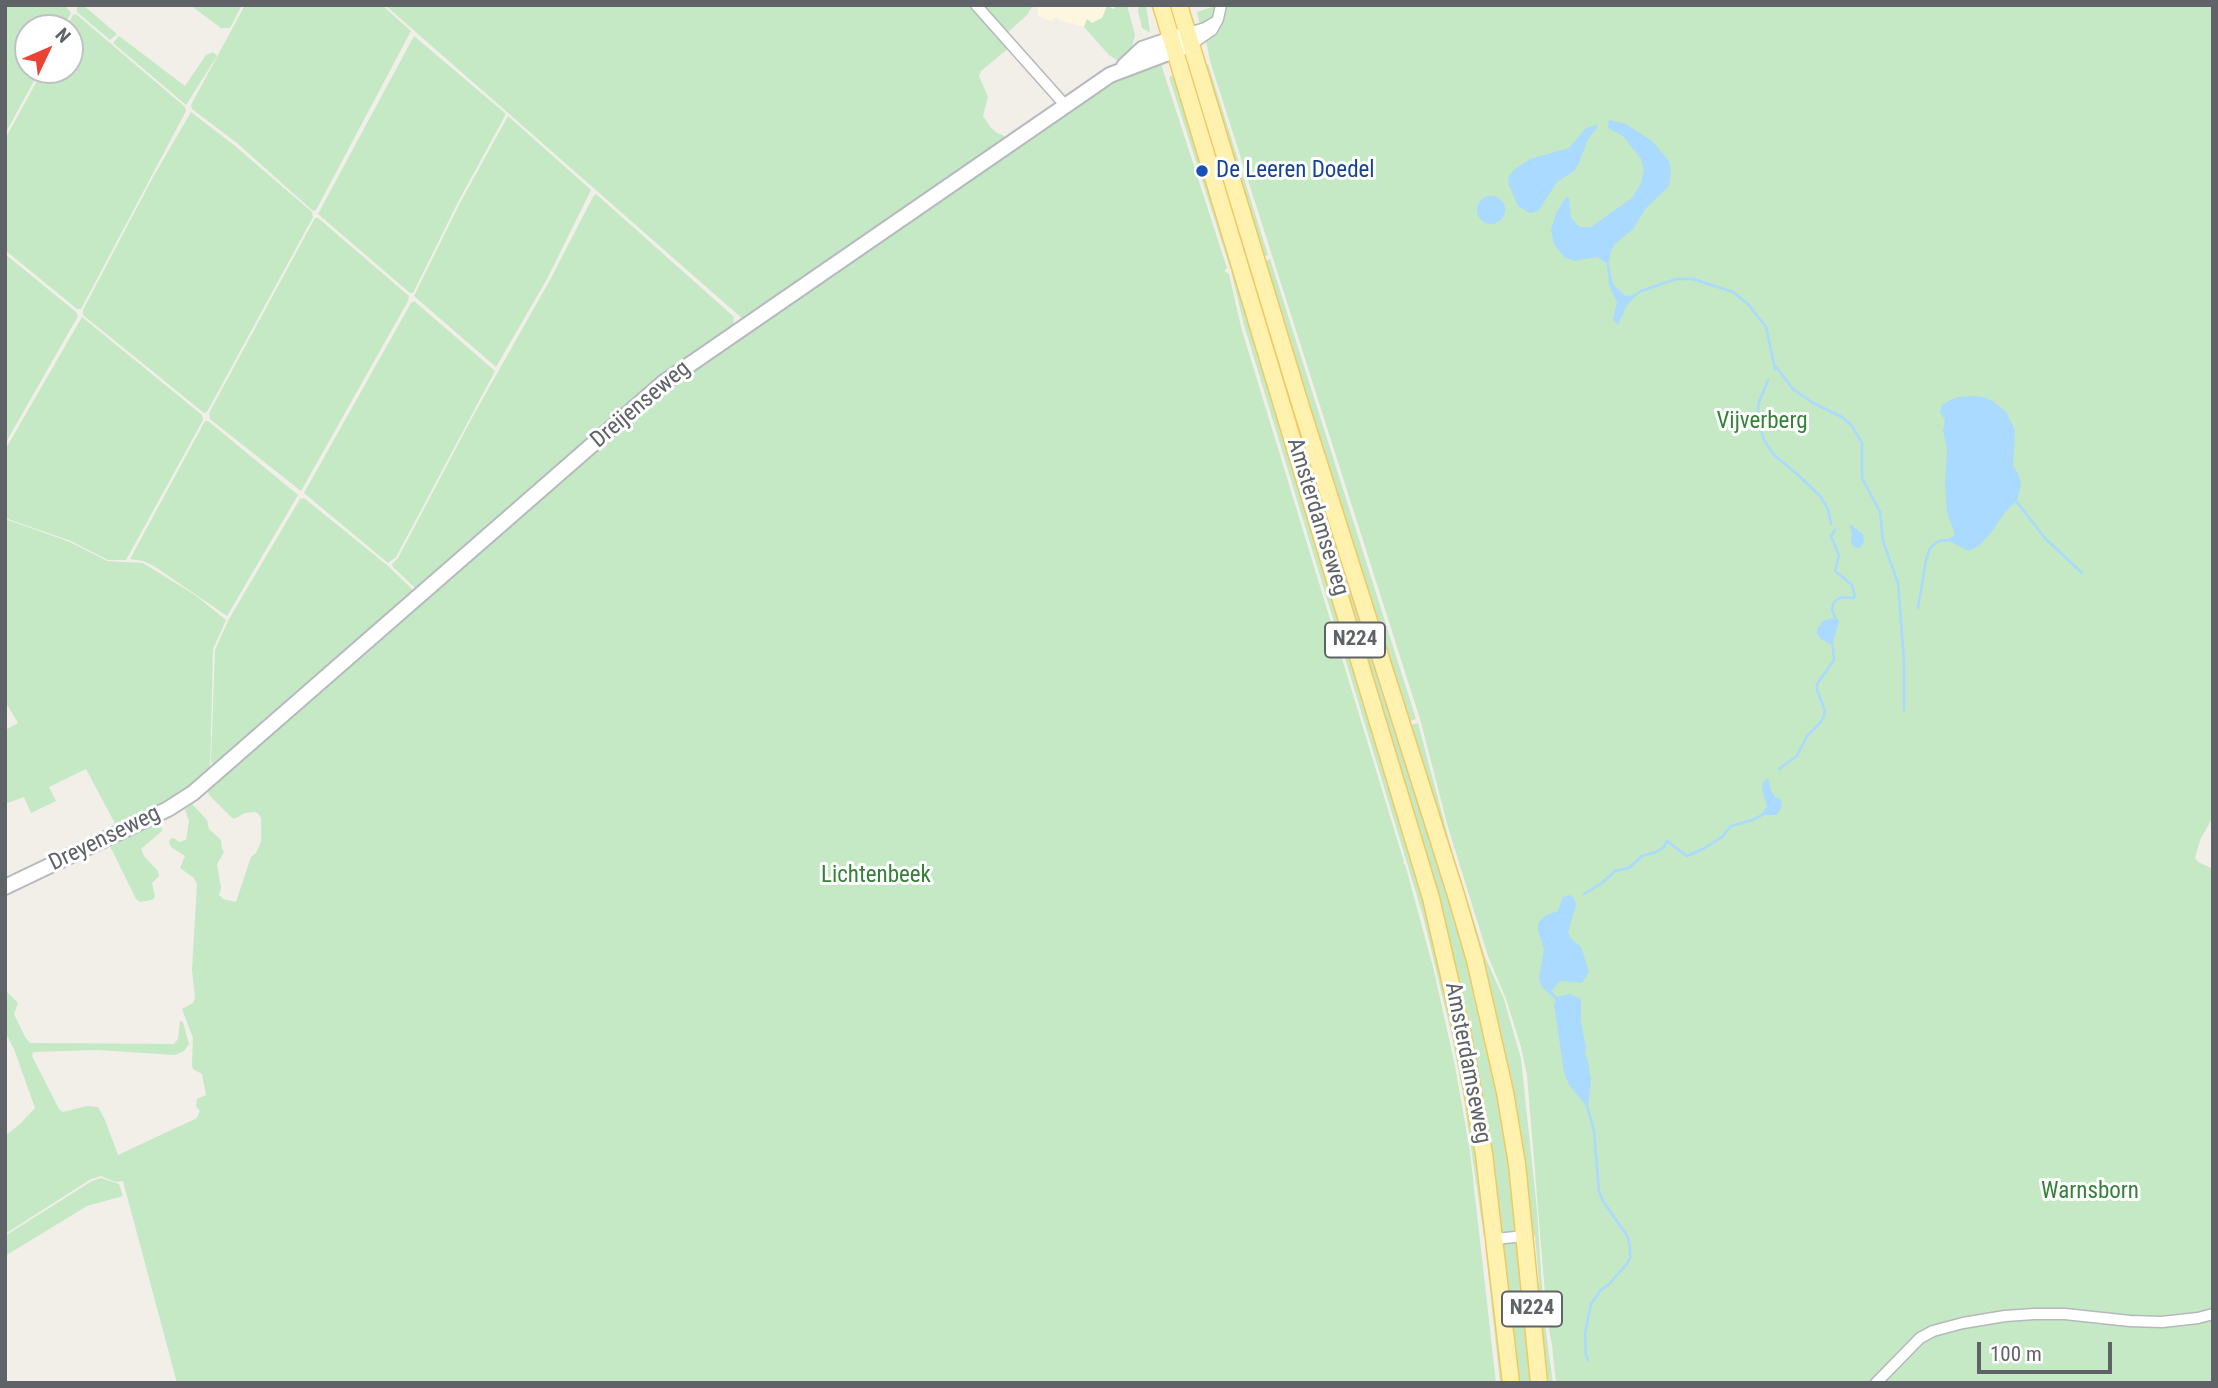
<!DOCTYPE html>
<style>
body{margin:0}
#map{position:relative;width:2218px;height:1388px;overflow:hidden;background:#f1efe8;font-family:"Roboto Condensed",sans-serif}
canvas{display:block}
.frame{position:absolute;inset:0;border:7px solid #5f6368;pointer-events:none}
.north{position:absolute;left:14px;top:14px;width:70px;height:70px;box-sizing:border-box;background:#fff;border:2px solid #bfc1c3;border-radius:50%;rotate:46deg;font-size:19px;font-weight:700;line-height:28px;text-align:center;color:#5f6368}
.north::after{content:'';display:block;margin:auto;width:24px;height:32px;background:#ea4335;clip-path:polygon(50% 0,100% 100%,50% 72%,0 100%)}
.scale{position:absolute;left:1977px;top:1342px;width:135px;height:32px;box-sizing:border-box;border:4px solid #5f6368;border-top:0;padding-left:9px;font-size:21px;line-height:24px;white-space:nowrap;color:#5f6368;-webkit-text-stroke:5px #fff;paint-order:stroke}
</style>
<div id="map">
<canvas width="2218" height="1388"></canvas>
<div class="frame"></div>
<div class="north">N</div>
<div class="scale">100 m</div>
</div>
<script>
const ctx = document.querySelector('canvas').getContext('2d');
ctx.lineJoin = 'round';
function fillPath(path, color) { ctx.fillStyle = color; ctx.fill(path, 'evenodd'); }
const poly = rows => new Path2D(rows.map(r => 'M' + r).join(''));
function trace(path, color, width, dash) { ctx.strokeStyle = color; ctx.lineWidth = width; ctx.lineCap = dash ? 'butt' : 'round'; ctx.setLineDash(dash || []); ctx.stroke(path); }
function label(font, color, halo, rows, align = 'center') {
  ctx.font = font + ' "Roboto Condensed",sans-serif'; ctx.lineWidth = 6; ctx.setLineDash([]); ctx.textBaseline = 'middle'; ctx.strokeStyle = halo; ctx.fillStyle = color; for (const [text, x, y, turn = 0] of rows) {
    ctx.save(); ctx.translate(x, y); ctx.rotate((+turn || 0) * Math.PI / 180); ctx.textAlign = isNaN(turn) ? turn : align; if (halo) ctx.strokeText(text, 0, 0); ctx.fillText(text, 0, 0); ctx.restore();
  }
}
fillPath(poly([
 [1038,5,1116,5,1115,9,1092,23,1087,19,1084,27,1059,20,1056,17,1051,21,1038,16]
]), '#fef7e0');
fillPath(poly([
 [5,5,65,5,71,13,62,28,28,28,28,70,40,70,5,134],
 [77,5,83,5,117,34,110,40,77,12],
 [190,5,242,5,230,28,221,28],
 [245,5,382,5,411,31,316,210,313,211,237,143,192,109,191,105],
 [385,5,973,5,1010,47,981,71,979,76,988,97,983,116,991,128,997,133,1003,135,1007,141,744,320],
 [979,5,1033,5,1027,15,1006,34],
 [1116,5,1127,5,1135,35,1131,50,1120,62,1109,55,1084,27,1087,19,1092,23,1102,18,1107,6,1114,9],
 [1139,5,1146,5,1150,31,1149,32,1142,28,1138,11],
 [1218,5,1215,18,1205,24,1200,24,1197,12],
 [1225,5,2213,5,2213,817,2200,840,2195,858,2198,862,2213,869,2213,1312,2162,1320,2065,1312,1932,1328,1872,1383,1556,1383,1552,1345,1547,1318,1527,1075,1521,1047,1506,999,1488,956,1448,827,1420,719,1210,61,1206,40],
 [76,14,185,107,186,111,81,309,77,309,5,250,5,139,43,70,70,70,70,28,66,28,73,15],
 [119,36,185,86,206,55,213,52,217,56,186,105,113,43],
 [414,36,506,114,458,202,413,293,410,293,318,214],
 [1160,61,1227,268,1224,271,1229,274,1241,327,1404,862,1402,863,1405,864,1434,971,1455,1066,1470,1152,1496,1383,177,1383,123,1181,116,1182,101,1176,91,1179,5,1234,5,1136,21,1123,35,1108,14,1049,5,1032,5,990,18,1003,14,1014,25,1037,30,1043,174,1044,178,1039,180,1021,183,1022,189,1044,184,1051,175,1055,98,1050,33,1052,32,1056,59,1109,63,1112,87,1106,98,1107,105,1120,118,1155,197,1118,200,1111,196,1106,197,1099,206,1095,202,1074,193,1069,192,1065,193,1038,182,1009,193,1003,195,998,192,970,197,884,194,878,180,868,185,856,171,847,169,842,170,839,174,838,179,842,186,840,189,821,185,809,192,804,207,820,209,829,221,840,222,849,224,852,217,864,221,888,219,895,223,899,236,902,251,857,256,853,261,842,261,818,258,813,254,812,245,813,234,819,231,817,209,795,207,789,666,386,1109,81],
 [1208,64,1268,255,1261,257,1204,66],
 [1177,74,1195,147,1236,266,1230,268,1169,77],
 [191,112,235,146,312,212,313,217,207,412,204,413,83,315,83,310,152,179],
 [508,116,591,190,547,279,496,367,414,296,460,203],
 [596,194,734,317,732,330,419,588,414,587,393,567,392,564,398,558,473,416,550,280,593,197],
 [315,218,318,218,409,296,408,301,301,491,210,419,209,413],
 [5,254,76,312,78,316,5,444],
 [1270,259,1416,719,1406,722,1294,365,1287,329,1276,295,1263,262],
 [1252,265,1470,961,1500,1093,1520,1231,1516,1233,1504,1235,1499,1233,1473,1063,1247,267],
 [1237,270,1256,335,1263,370,1276,412,1410,838,1472,1112,1480,1190,1490,1233,1484,1237,1464,1100,1451,1032,1423,916,1244,325,1231,271],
 [414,301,495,371,396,557,388,563,304,493,411,303],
 [82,317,202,415,203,420,126,560,108,560,71,541,5,518,5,450],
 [205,421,208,421,298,495,227,616,154,566,143,561,130,559],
 [304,498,388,566,412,589,414,596,214,767,211,761,215,650,229,619,300,499],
 [5,519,70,542,107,561,143,563,195,595,226,620,213,649,210,774,191,789,118,829,86,769,49,787,56,801,31,813,24,797,5,804,5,730,18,723,5,701],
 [1418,723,1450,844,1485,957,1504,999,1521,1059,1537,1210,1544,1318,1553,1383,1548,1383,1542,1360,1535,1287,1539,1282,1535,1236,1530,1232,1524,1179,1408,726],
 [160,818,162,831,141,849,144,856,158,871,159,876,152,883,155,897,152,900,140,902,136,899,109,844],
 [101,1178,119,1184,123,1196,87,1206,5,1256,5,1236,92,1181],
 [1517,1241,1534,1383,1516,1383,1500,1245,1505,1242],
 [1485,1244,1489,1245,1506,1383,1500,1383],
 [2034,1315,2129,1322,2213,1315,2213,1383,1879,1383,1905,1355,1934,1332]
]), '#c5e8c5');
fillPath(poly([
 [1609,120,1626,124,1652,141,1669,161,1671,171,1669,186,1646,208,1633,229,1615,244,1611,251,1609,264,1613,284,1625,296,1636,295,1627,305,1618,325,1613,319,1617,302,1609,285,1607,264,1598,257,1574,261,1564,257,1554,244,1551,230,1556,213,1566,197,1569,198,1571,218,1580,227,1591,227,1632,198,1640,185,1644,171,1641,159,1623,136,1608,128],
 [1597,124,1597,128,1588,139,1578,165,1574,171,1557,182,1539,210,1533,213,1529,213,1518,206,1508,183,1509,176,1515,169,1530,159,1569,148,1585,129],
 '1477 210a14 14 0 1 1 28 0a14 14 0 1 1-28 0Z',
 [1974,396,1983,397,1993,401,2006,412,2015,430,2013,466,2019,475,2021,484,2017,501,2006,511,1990,534,1980,545,1969,551,1949,541,1949,539,1955,535,1947,512,1945,481,1947,450,1943,430,1945,420,1940,412,1942,405,1949,401,1958,397],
 [1851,525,1863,534,1864,541,1860,548,1854,547,1851,543,1852,532,1849,526],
 [1833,618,1838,619,1839,622,1834,638,1830,644,1821,639,1817,634,1817,629,1823,621],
 [1768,778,1771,791,1775,797,1781,800,1782,807,1776,815,1761,815,1767,806,1762,790,1763,782],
 [1570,895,1574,898,1576,905,1568,932,1571,939,1581,947,1589,972,1582,983,1560,981,1551,991,1557,997,1570,994,1581,999,1581,1022,1586,1048,1585,1055,1588,1060,1591,1081,1588,1108,1569,1085,1564,1072,1554,1004,1556,1000,1542,987,1539,978,1544,949,1538,931,1538,923,1546,915,1558,911,1563,897]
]), '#aadaff');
trace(poly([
 [1635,295,1641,291,1676,279,1693,279,1733,292,1748,304,1766,327,1775,369],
 [1776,367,1793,389,1813,403,1842,417,1852,426,1862,443,1862,478,1880,512,1883,541,1898,583,1904,661,1904,710],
 [1768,380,1759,402,1757,417,1764,440,1773,454,1797,474,1820,496,1828,509,1831,524],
 [2016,501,2045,538,2082,573],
 [1835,530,1831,536,1839,556,1835,571,1852,585,1855,597,1853,598,1841,597,1834,602,1832,609,1835,618],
 [1918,608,1926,560,1930,548,1939,541,1950,540],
 [1779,769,1797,756,1807,736,1821,722,1824,716,1825,711,1817,690,1817,684,1834,660,1832,640],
 [1584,894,1602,883,1615,871,1629,868,1642,856,1656,852,1664,847,1667,841,1687,856,1703,849,1722,837,1731,826,1753,820,1762,815],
 [1587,1106,1594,1131,1599,1191,1603,1201,1628,1237,1630,1248,1630,1258,1626,1265,1609,1284,1600,1291,1591,1304,1585,1333,1586,1355,1588,1360]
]), '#aadaff', 2.5);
const street = poly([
 [976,5,1065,105],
 [1189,33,1205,28,1215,22],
 [1192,44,1212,30,1218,19,1221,5],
 [1495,1239,1525,1236],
 [1876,1383,1920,1338,1933,1331,1963,1323,2005,1316,2034,1314,2065,1314,2130,1321,2162,1322,2198,1318,2213,1314]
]);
const secondary = poly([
 [1124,66,1142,49,1189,33],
 [5,887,168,809,193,793,663,383,1110,75,1192,44]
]);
const primary = poly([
 [1161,5,1431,898,1462,1032,1484,1154,1511,1383],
 [1179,5,1302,410,1456,895,1475,960,1505,1092,1517,1164,1539,1383]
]);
trace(street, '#b5b8bc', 13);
trace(secondary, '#b6babf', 18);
trace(primary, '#f2c960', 19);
trace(street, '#fff', 10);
trace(secondary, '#fff', 14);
trace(primary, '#fff2af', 16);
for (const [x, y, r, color] of [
 [1202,171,7,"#1a4fb4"]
]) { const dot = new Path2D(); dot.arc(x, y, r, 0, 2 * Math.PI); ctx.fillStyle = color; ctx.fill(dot); trace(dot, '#fff', 2.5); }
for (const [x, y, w] of [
 [1355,640,60],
 [1532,1309,60]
]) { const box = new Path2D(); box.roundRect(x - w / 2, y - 17.5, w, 35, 5); ctx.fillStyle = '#fff'; ctx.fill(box); trace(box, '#5f6368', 2); }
label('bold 21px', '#5f6368', null, [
 ["N224",1355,640],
 ["N224",1532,1309]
]);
label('23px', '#164399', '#fff', [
 ["De Leeren Doedel",1216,171]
], 'left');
label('23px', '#5f6368', '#fff', [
 ["Dreijenseweg",641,405,-40],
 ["Amsterdamseweg",1317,517,73],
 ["Dreyenseweg",105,839,-26],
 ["Amsterdamseweg",1467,1063,79]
]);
label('23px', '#348238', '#fff', [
 ["Vijverberg",1762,422],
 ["Lichtenbeek",876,876],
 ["Warnsborn",2090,1192]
]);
</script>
